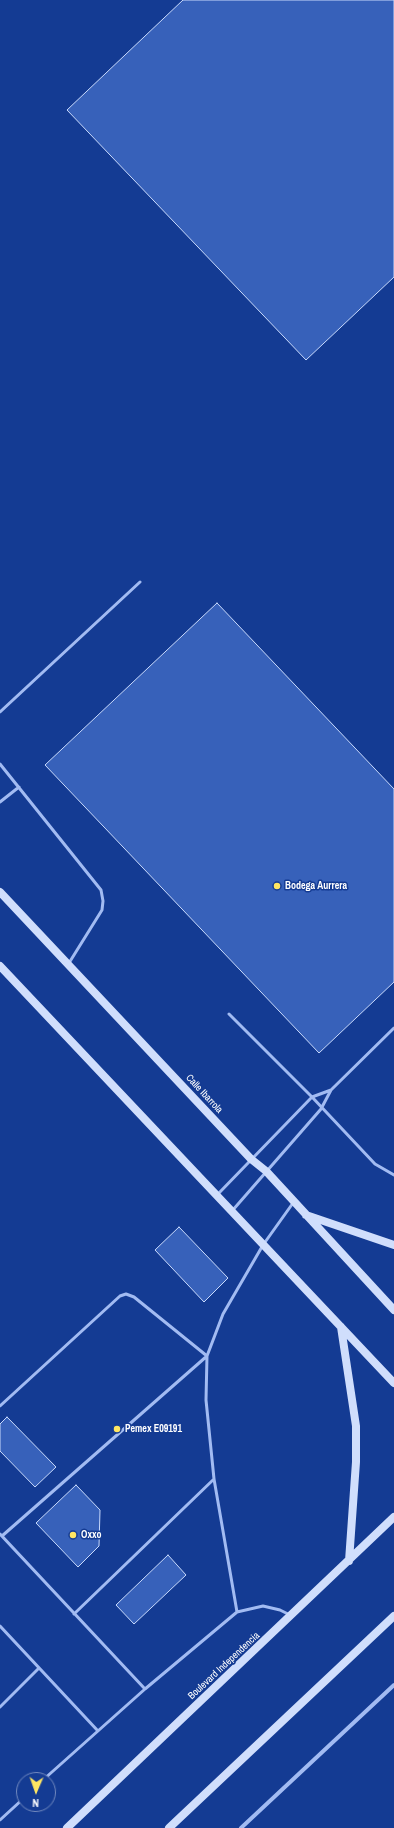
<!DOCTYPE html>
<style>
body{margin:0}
#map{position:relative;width:394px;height:1828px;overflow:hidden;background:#143b93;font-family:"Archivo Narrow",sans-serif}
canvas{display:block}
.north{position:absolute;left:16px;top:1772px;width:40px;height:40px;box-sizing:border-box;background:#143b93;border:1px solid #7289be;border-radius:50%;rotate:182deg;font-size:11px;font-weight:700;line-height:16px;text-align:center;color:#fff}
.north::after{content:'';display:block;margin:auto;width:14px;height:18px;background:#ffe662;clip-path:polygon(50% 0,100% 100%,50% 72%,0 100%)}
</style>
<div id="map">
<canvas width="394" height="1828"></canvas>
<div class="north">N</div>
</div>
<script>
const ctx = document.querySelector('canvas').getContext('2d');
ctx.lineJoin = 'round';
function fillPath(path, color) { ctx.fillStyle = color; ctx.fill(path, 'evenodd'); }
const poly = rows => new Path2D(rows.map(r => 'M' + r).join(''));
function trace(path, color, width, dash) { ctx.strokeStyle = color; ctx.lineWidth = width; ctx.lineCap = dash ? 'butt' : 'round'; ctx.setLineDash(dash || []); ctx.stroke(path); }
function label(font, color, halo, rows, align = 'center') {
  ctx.font = font + ' "Archivo Narrow",sans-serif'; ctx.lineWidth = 3; ctx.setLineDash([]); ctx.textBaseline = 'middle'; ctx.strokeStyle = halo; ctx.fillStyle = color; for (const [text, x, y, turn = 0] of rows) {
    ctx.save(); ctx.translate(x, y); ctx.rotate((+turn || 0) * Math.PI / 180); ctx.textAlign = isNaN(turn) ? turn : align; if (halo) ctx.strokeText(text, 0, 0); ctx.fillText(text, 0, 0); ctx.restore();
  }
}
const building = poly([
 [183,0,394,0,394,277,306,360,67,110,183,0],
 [217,603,394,789,394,982,319,1053,45,765,217,603],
 [179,1227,228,1278,204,1302,155,1250,179,1227],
 [7,1417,56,1467,35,1487,0,1451,0,1424,7,1417],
 [76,1485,100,1510,99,1546,78,1567,36,1523,76,1485],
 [168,1555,186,1575,134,1624,116,1605,168,1555]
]);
fillPath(building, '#3761ba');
trace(building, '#c9dafc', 1);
trace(poly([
 [0,712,140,582],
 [0,764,101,890,103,901,102,910,69,963],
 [0,802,19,787],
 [229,1014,312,1097,375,1164,394,1175],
 [218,1194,312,1097,331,1090],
 [232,1211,321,1109,331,1090,394,1028],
 [0,1406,120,1296,126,1294,134,1297,207,1356,2,1536],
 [0,1534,145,1689],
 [237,1612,214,1479,206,1400,207,1356,223,1314,263,1245,293,1203],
 [74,1614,214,1479],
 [0,1626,98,1731],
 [0,1707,39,1668],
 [43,1780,145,1689,237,1612,263,1606,280,1610,290,1615],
 [0,1820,24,1798]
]), '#a2bbf2', 3);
trace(poly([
 [241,1828,394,1685]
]), '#a2bbf2', 4);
trace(poly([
 [0,892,251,1159,266,1171,394,1310],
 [0,966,394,1383],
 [306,1215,394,1245],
 [341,1327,356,1426,356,1462,349,1561],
 [67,1828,394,1517],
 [169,1828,394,1616]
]), '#d0defc', 8);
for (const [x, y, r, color] of [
 [277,886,4,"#ffe662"],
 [117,1429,4,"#ffe662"],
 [73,1535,4,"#ffe662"]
]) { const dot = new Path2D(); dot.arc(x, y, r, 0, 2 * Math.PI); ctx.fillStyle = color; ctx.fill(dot); trace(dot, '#143b93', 1.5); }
label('bold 10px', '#fff', '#143b93', [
 ["Bodega Aurrera",285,886],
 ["Pemex E09191",125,1429],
 ["Oxxo",81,1535]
], 'left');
label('10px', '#fff', '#143b93', [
 ["Calle Ibarrola",204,1094,47],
 ["Boulevard Independencia",224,1666,-43]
]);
</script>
